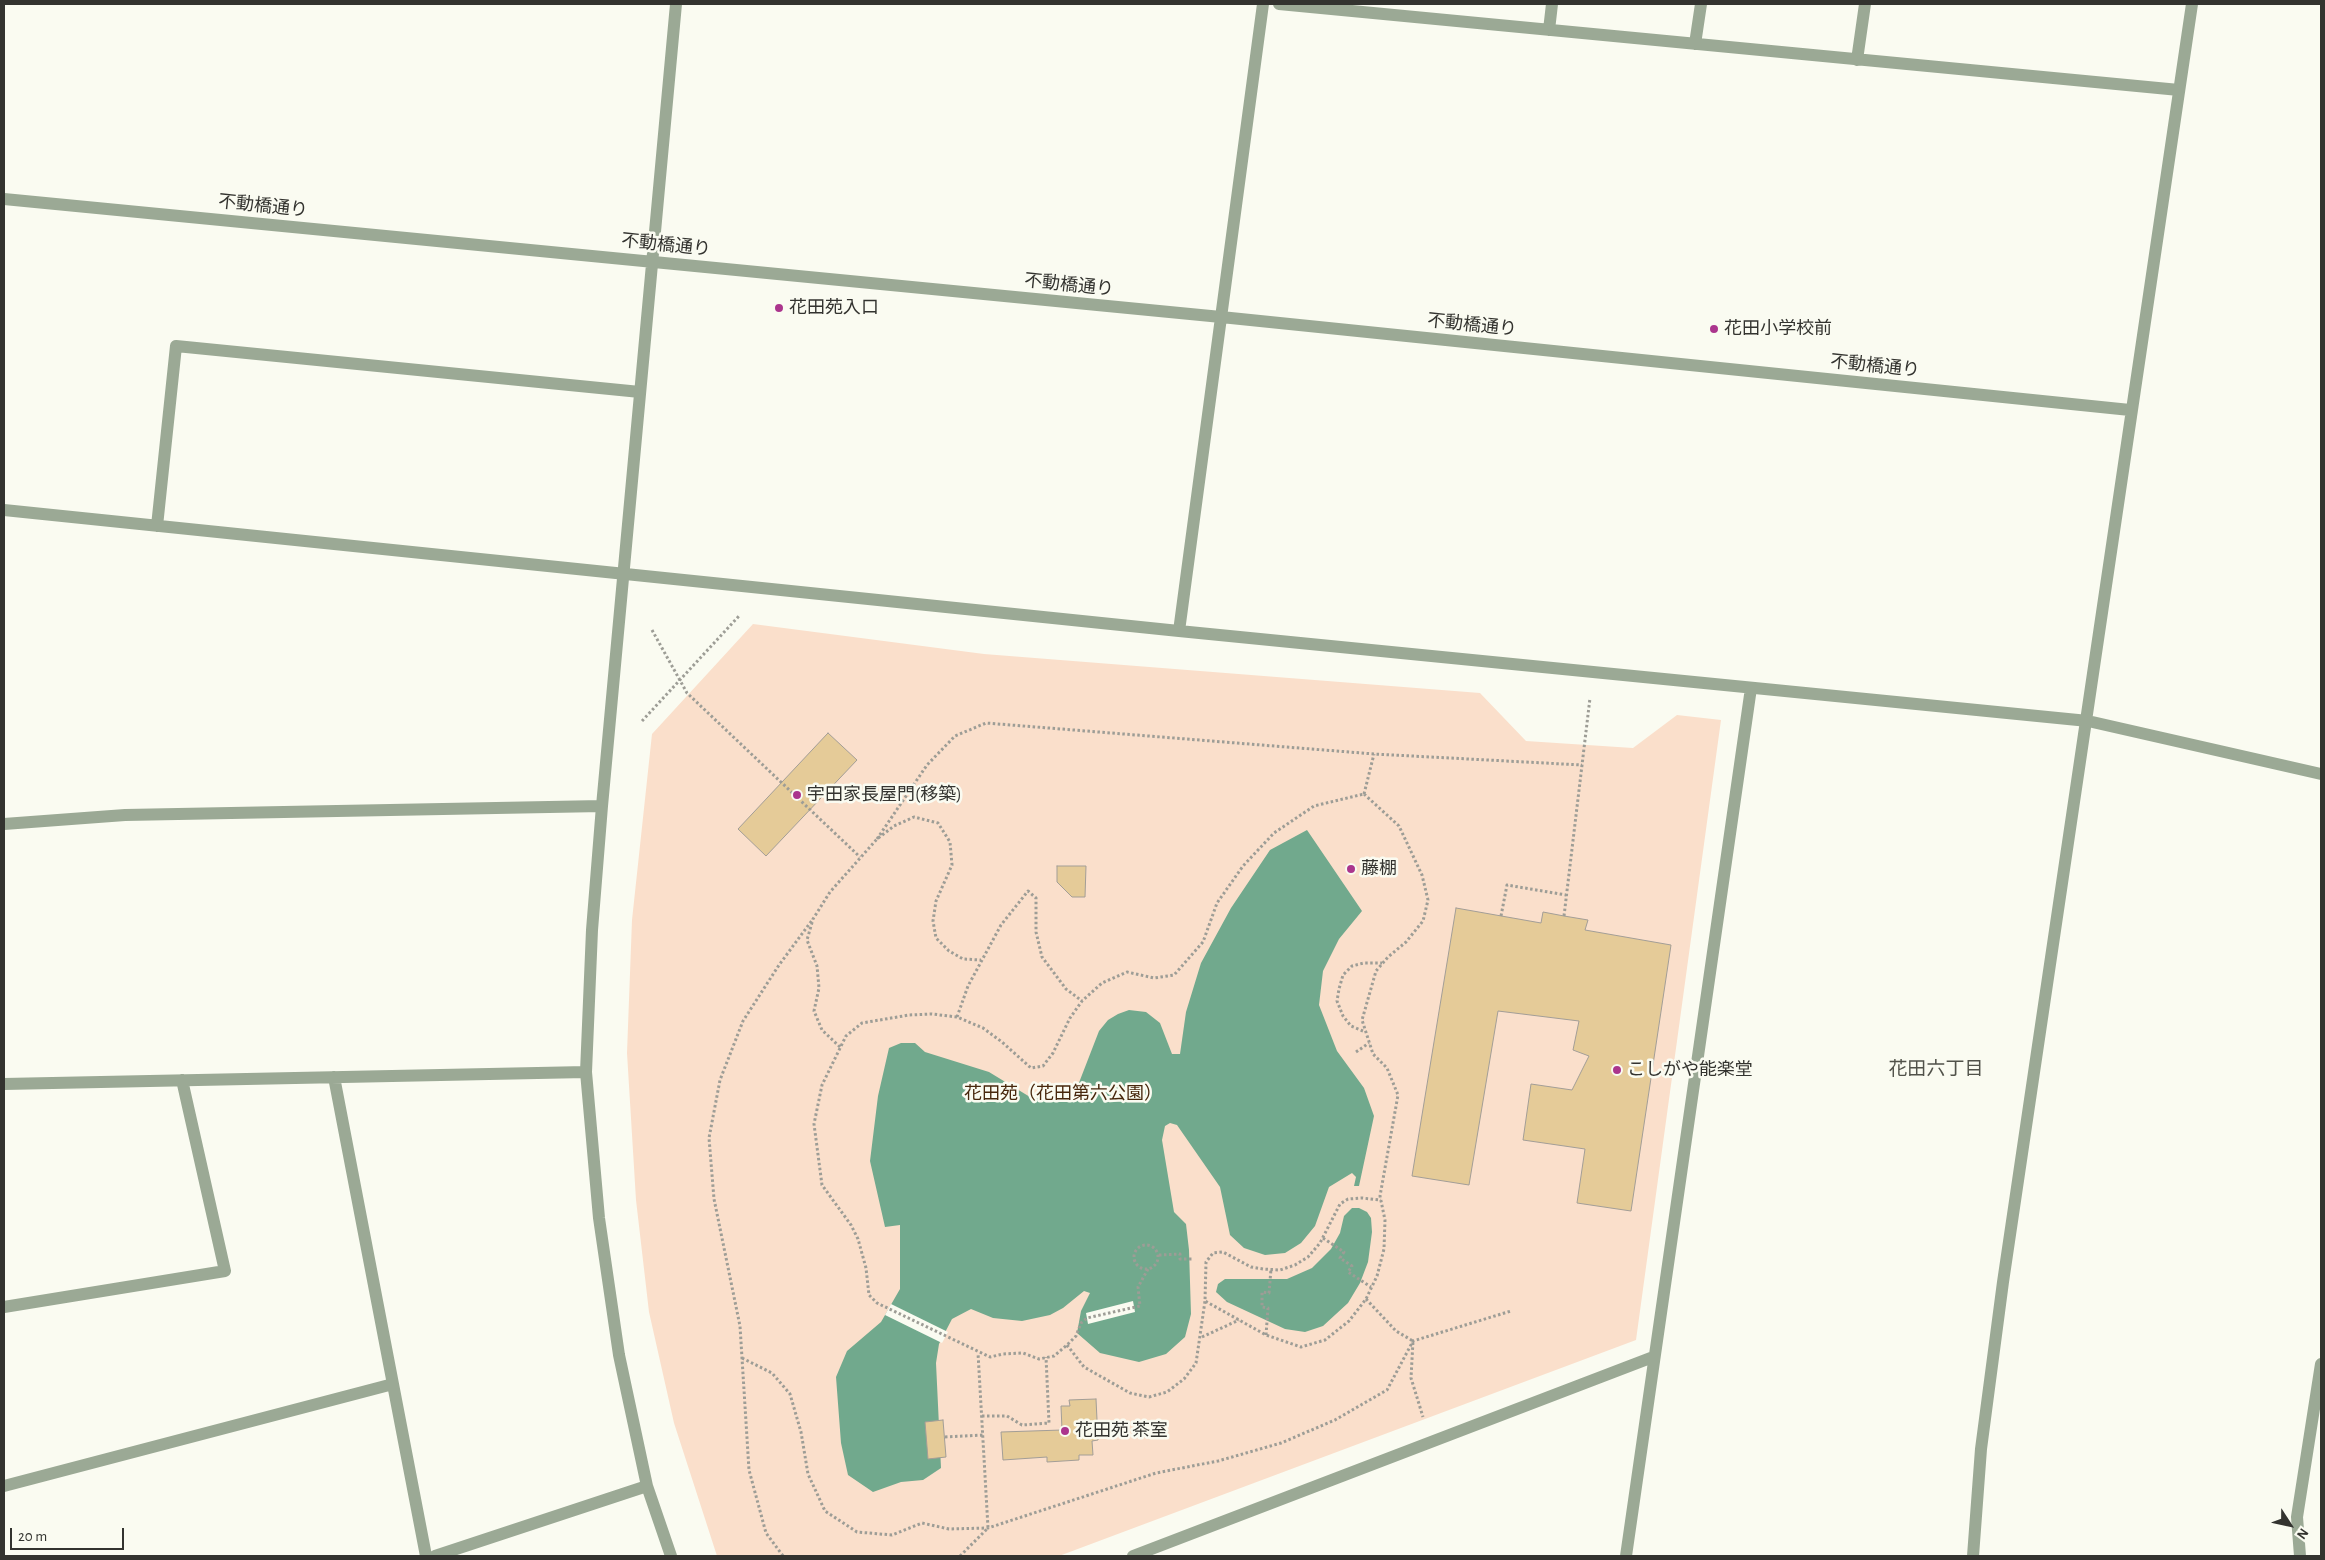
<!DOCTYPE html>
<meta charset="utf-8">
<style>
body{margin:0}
#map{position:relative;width:2325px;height:1560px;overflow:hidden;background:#fafbf1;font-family:"Alegreya Sans",sans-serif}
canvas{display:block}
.frame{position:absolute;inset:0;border:5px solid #33332f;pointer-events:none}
.north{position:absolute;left:2265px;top:1500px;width:50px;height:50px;-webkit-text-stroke:4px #fafbf1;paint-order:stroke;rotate:125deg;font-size:14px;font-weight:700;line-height:20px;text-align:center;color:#33332f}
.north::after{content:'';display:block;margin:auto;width:18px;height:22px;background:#33332f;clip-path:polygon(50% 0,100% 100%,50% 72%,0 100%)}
.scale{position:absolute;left:10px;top:1528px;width:114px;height:22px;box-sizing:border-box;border:2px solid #33332f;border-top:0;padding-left:6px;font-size:15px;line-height:18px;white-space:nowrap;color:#33332f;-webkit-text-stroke:4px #fafbf1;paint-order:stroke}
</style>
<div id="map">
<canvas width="2325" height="1560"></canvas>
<div class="frame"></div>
<div class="north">N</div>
<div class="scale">20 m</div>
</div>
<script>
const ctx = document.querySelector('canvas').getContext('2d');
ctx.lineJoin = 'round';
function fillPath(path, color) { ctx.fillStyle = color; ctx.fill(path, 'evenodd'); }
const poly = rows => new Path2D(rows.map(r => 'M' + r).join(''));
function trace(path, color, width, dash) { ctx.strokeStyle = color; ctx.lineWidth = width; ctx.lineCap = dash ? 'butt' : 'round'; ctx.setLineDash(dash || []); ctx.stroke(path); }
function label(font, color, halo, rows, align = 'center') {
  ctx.font = font + ' "Alegreya Sans","Noto Sans JP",sans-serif'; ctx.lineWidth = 5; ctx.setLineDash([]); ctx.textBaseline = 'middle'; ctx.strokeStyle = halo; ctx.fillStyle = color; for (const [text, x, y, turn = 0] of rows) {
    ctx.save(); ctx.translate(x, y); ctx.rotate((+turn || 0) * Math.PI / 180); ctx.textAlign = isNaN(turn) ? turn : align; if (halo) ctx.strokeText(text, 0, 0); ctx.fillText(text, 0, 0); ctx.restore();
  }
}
fillPath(poly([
 [753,624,984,654,1480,693,1526,741,1633,748,1677,715,1721,720,1636,1340,1059,1556,717,1556,674,1423,649,1312,636,1200,627,1053,632,920,652,734]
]), '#fadfcb');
fillPath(poly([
 [1307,830,1362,911,1339,939,1323,971,1319,1005,1337,1051,1364,1088,1374,1116,1359,1186,1354,1186,1356,1177,1352,1173,1329,1187,1315,1226,1301,1243,1285,1253,1265,1255,1244,1248,1230,1235,1220,1187,1177,1125,1170,1123,1165,1126,1162,1140,1174,1212,1186,1224,1189,1250,1191,1314,1185,1337,1166,1354,1139,1362,1100,1353,1077,1333,1081,1311,1090,1293,1084,1291,1063,1308,1050,1315,1022,1321,993,1318,971,1309,952,1319,939,1344,936,1363,941,1468,923,1480,901,1482,873,1492,848,1475,841,1443,836,1377,847,1351,881,1322,900,1289,900,1225,885,1227,870,1161,878,1096,889,1048,901,1043,915,1043,925,1052,989,1072,1030,1097,1057,1101,1075,1093,1099,1031,1108,1020,1118,1014,1129,1010,1146,1012,1160,1023,1172,1054,1180,1054,1186,1012,1201,963,1231,908,1270,850],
 [1352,1208,1359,1208,1367,1212,1371,1218,1372,1232,1368,1262,1360,1283,1348,1303,1323,1326,1305,1332,1285,1329,1227,1302,1216,1292,1218,1284,1225,1279,1287,1279,1312,1268,1331,1249,1340,1233,1344,1216]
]), '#71a98d');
fillPath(poly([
 [1133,1301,1135,1312,1088,1324,1086,1313],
 [891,1304,948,1332,942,1343,885,1315]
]), '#fafbf1');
const building = poly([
 [828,733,857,760,766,856,738,829,828,733],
 [1057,866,1086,866,1085,897,1072,897,1057,882,1057,866],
 [1456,908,1541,923,1543,912,1564,916,1588,920,1585,930,1671,945,1631,1211,1577,1203,1585,1149,1523,1140,1531,1084,1572,1090,1589,1056,1573,1050,1579,1021,1498,1011,1469,1185,1412,1176,1456,908],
 [1096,1399,1098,1440,1092,1441,1093,1455,1079,1455,1079,1460,1047,1462,1047,1457,1003,1460,1001,1432,1062,1430,1061,1406,1070,1406,1069,1400,1096,1399],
 [943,1420,946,1457,928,1459,925,1422,943,1420]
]);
fillPath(building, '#e5cb98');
trace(building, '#a39e97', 1);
trace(poly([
 [652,630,687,693,860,857],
 [642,721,739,616],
 [1364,794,1399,826,1422,875,1428,900,1423,921,1406,942,1388,957,1376,971,1362,1020,1373,1054,1387,1068,1398,1095,1380,1196,1385,1220,1384,1249,1377,1276,1366,1299,1349,1321,1325,1340,1301,1347,1266,1335,1205,1301,1206,1262,1213,1253,1223,1252,1251,1267,1263,1269,1280,1270,1295,1265,1308,1257,1320,1243,1340,1204,1348,1199,1362,1198,1381,1200],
 [1364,794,1374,754],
 [877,839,927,765,955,736,986,723,1374,754,1582,765],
 [1501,916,1507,885,1566,895],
 [1564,916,1590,698],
 [957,1017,968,986,1001,925,1028,891,1036,898,1036,932,1042,957,1066,989,1082,1001],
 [1363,1031,1351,1026,1343,1016,1337,1001,1339,989,1343,975,1352,966,1364,963,1382,963],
 [840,1047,822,1030,814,1011,819,988,817,966,807,940,813,919,830,892,877,839,894,826,914,817,938,823,950,842,952,865,936,901,933,921,936,938,949,951,963,959,981,960],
 [1356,1052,1369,1043],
 [1323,1238,1344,1252,1340,1258,1352,1266,1348,1272,1371,1287],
 '1134 1257a12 12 0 1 1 24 0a12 12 0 1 1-24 0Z',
 [1159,1255,1180,1254,1180,1259,1194,1259],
 [1148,1269,1138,1287,1140,1306,1087,1318,1081,1323,1076,1336,1067,1345,1054,1356,1039,1359,1023,1353,1003,1354,990,1357,877,1303,869,1295,866,1268,858,1239,851,1225,822,1185,814,1124,822,1085,846,1036,862,1023,909,1015,932,1014,957,1017,983,1028,1002,1042,1031,1068,1043,1066,1053,1053,1070,1018,1082,1001,1102,983,1127,972,1154,978,1174,975,1203,942,1217,903,1243,866,1274,833,1314,806,1364,794],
 [1366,1299,1396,1331,1413,1341,1411,1378,1423,1417],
 [1266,1335,1268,1308,1262,1307,1262,1292,1269,1293,1271,1269],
 [1202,1337,1239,1320],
 [1067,1345,1084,1367,1130,1393,1149,1397,1167,1392,1184,1379,1196,1363,1205,1301],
 [742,1358,772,1373,790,1394,801,1432,808,1474,825,1511,857,1532,892,1535,922,1523,949,1529,988,1528,1156,1473,1218,1461,1281,1443,1335,1420,1387,1390,1413,1341,1511,1311],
 [982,1416,1007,1416,1022,1425,1049,1423,1046,1357],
 [945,1437,983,1435],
 [783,1556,766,1533,749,1470,740,1326,714,1199,709,1138,720,1080,743,1021,779,965,813,919],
 [960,1556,988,1528,978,1353]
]), '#9d9d96', 3, [2.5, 2.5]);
trace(poly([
 [1279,4,2179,90],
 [1549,30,1552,4],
 [1695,44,1701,4],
 [1857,60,1865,4],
 [4,199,1221,317,2130,410],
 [4,510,1179,631,2088,721,2321,774],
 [157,526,176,346,640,392],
 [1179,631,1263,4],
 [4,824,125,815,602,806],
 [334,1077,426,1556],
 [4,1084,586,1072],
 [4,1307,225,1271,182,1080],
 [4,1486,393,1384],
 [435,1556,647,1486],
 [671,1556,647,1486,619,1355,599,1218,586,1072,592,930,602,806,676,4],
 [1133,1556,1653,1357],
 [1626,1556,1751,688],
 [1973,1556,1981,1449,2003,1282,2192,4],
 [2300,1556,2297,1517,2321,1364]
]), '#9ba995', 12);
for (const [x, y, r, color] of [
 [779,308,5,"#ab358d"],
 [1714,329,5,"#ab358d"],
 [797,795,5,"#ab358d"],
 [1351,869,5,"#ab358d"],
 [1617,1070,5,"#ab358d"],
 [1065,1431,5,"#ab358d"]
]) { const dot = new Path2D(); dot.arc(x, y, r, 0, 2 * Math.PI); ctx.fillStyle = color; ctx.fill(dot); trace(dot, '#fafbf1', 2); }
label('18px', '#33332f', '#fafbf1', [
 ["不動橋通り",263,206,6],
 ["不動橋通り",666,245,6],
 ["不動橋通り",1069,285,6],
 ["不動橋通り",1472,325,6],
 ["不動橋通り",1875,366,6]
]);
label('18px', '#33332f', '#fafbf1', [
 ["花田苑入口",789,308],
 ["花田小学校前",1724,329],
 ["宇田家長屋門(移築)",807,795],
 ["藤棚",1361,869],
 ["こしがや能楽堂",1627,1070],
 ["花田苑 茶室",1075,1431]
], 'left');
label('18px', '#47270c', '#fafbf1', [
 ["花田苑（花田第六公園）",1063,1094]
]);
label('19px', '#51524a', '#fafbf1', [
 ["花田六丁目",1936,1069]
]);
</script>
